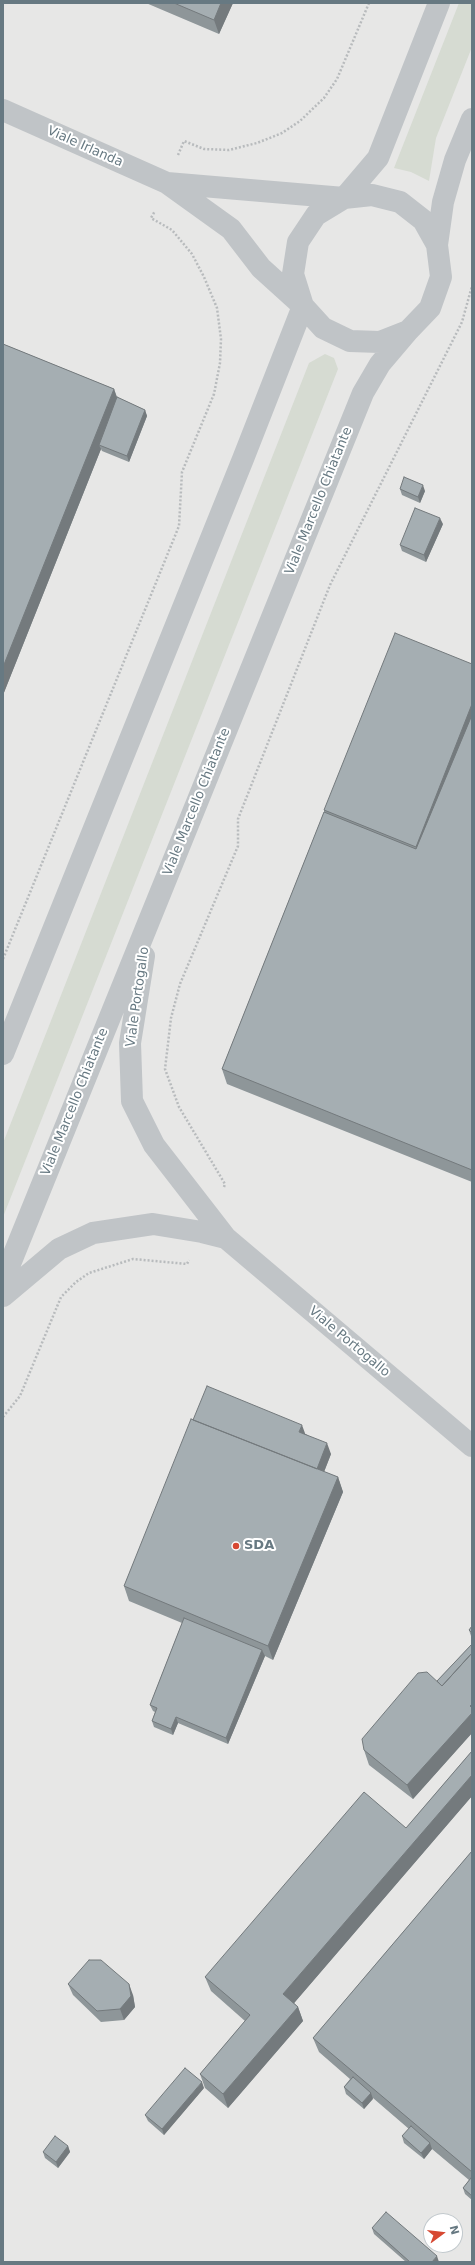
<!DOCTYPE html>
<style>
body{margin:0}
#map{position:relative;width:475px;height:2265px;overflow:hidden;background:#f6f6f3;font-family:"DejaVu Sans",sans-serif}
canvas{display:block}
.frame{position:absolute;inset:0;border:4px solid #677982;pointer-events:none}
.north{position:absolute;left:423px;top:2213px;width:40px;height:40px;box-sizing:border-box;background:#fff;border:1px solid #c2c9cd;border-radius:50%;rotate:75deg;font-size:11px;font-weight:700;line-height:16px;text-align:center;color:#677982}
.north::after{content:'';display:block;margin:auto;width:14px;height:18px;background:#d74832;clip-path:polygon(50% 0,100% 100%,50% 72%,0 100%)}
</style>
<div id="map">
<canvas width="475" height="2265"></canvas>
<div class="frame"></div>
<div class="north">N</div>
</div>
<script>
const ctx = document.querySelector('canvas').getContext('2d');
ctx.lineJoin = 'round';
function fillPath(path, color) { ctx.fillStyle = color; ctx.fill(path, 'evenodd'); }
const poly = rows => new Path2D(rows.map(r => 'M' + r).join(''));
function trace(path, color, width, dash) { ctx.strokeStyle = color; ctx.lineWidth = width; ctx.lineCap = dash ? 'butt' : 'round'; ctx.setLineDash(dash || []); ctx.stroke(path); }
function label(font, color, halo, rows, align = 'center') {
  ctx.font = font + ' "DejaVu Sans",sans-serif'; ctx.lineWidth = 4; ctx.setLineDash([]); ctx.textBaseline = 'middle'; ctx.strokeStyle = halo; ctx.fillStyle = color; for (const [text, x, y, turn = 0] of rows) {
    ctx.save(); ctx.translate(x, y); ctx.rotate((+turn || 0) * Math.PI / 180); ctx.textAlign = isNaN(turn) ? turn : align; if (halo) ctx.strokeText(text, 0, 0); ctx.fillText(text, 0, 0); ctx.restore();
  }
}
fillPath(poly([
 [3,3,472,3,472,2262,3,2262],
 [431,2221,455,2221,455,2245,431,2245]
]), '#e7e7e6');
fillPath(poly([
 [459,3,472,3,472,47,436,138,429,181,411,172,394,168],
 [325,354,334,358,338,369,3,1217,3,1143,309,363]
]), '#d6dbd2');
trace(poly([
 [178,155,184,141,204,149,229,150,257,143,282,133,300,121,324,98,337,79,369,3],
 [3,959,179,526,182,472,214,394,220,363,221,339,217,308,204,277,192,254,172,230,151,218,155,211],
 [224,1187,225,1184,179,1107,165,1069,171,1018,180,984,238,846,238,819,330,585,462,322,472,286],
 [3,1417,20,1396,61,1297,76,1282,89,1273,133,1259,187,1264,189,1260]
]), '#b8bbbd', 2.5, [2, 2]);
trace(poly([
 [3,110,167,183,231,229,261,268,303,306,243,459,3,1054],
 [167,183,344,198,372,195,400,202,423,220,437,245,441,277,430,308,408,331,380,342,350,341,323,328,303,306,293,274,298,242,316,215,344,198,378,158,439,3],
 [437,245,443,202,455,160,472,119],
 [144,956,130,1043,132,1101,154,1145,226,1238,472,1446],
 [3,1281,363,393,380,364,408,331],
 [3,1296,59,1249,93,1233,153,1224,202,1232,226,1238]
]), '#c0c4c7', 22);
fillPath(poly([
 [146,3,233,3,219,34],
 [3,344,114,389,117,397,145,410,147,416,129,462,102,451,101,449,3,695],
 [400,489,425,491,420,503,402,495],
 [443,524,426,562,402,551,400,545],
 [472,664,472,1182,227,1084,222,1069,324,812,324,810],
 [193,1420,306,1434,331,1454,324,1472,338,1477,343,1492,273,1660,265,1656,228,1744,178,1723,173,1735,154,1727,152,1721,155,1712,153,1711,150,1705,182,1623,129,1601,124,1586],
 [472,1626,472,1639,469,1630],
 [472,1644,472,1733,413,1799,369,1765,364,1750,437,1681],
 [472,1751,472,1796,294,2003,298,2007,303,2021,228,2108,205,2088,200,2074,245,2021,211,1991,205,1977,406,1828],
 [472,1851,472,2200,465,2194,463,2188,469,2180,432,2149,424,2159,404,2143,402,2136,409,2129,373,2098,364,2109,346,2094,344,2087,350,2079,319,2052,313,2038],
 [68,1984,133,1995,135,2007,124,2020,101,2022,73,1995],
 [204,2088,164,2135,148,2121,145,2115],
 [68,2146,70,2152,58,2168,45,2158,43,2152],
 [372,2228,439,2262,406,2262,374,2234]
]), '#8e9699');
fillPath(poly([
 [221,3,233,3,219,34,214,20],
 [114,389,119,404,99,445,101,449,3,695,3,667],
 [145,410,147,416,129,462,127,456],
 [423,485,425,491,420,503,418,497],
 [440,518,443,524,426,562,424,555],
 [472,704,472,736,422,863,416,847],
 [302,1425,306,1436,299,1432],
 [327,1443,331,1454,320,1482,316,1471],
 [338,1477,343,1492,273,1660,268,1646],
 [262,1650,265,1656,228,1744,226,1738],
 [472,1713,472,1733,413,1799,407,1785],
 [176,1717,178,1723,173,1735,171,1729],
 [472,1775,472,1796,289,2009,283,1994],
 [129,1984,133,1995,135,2007,124,2020,120,2009],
 [298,2007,303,2021,228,2108,223,2094],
 [202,2082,204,2088,164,2135,162,2129],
 [371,2093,373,2099,364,2109,362,2103],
 [430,2143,432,2149,424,2159,421,2153],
 [68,2146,70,2152,58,2168,56,2162],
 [437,2256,439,2262,432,2262]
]), '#747a7d');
const building = poly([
 [174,3,221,3,214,20,174,3],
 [3,344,114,389,3,667,3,344],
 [117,397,145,410,127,456,99,445,117,397],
 [404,477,423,485,418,497,400,489,404,477],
 [415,508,440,518,424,555,400,545,415,508],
 [395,633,472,664,472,704,416,847,324,810,395,633],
 [472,715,472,1170,222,1069,324,812,416,849,472,715],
 [207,1386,302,1425,299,1432,327,1443,317,1469,193,1420,207,1386],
 [191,1419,338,1477,268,1646,124,1586,191,1419],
 [184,1618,262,1650,226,1738,176,1717,171,1729,152,1721,157,1708,150,1705,184,1618],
 [472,1626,472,1633,469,1630,472,1626],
 [472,1644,472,1653,442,1686,437,1681,472,1644],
 [472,1653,472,1704,470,1706,472,1708,472,1713,407,1785,364,1750,362,1739,418,1673,427,1672,442,1686,472,1653],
 [472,1751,472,1775,283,1994,298,2007,223,2094,200,2074,250,2015,205,1977,364,1792,406,1828,472,1751],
 [472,1851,472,2172,313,2038,472,1851],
 [89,1960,101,1960,129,1984,131,1996,120,2009,97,2011,68,1984,89,1960],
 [185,2068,202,2082,162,2129,145,2115,185,2068],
 [353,2077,371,2093,362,2103,344,2087,353,2077],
 [411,2126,430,2143,421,2153,402,2136,411,2126],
 [55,2136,68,2146,56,2162,43,2152,55,2136],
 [471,2178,472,2178,472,2196,463,2188,471,2178],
 [386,2212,437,2256,432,2262,410,2262,372,2228,386,2212]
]);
fillPath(building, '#a5aeb2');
trace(building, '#747a7d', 1);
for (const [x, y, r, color] of [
 [236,1546,4,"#d74832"]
]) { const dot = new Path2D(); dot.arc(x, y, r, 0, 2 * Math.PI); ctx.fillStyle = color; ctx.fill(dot); trace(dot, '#fff', 1.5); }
label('13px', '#677982', '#fff', [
 ["Viale Irlanda",85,147,24],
 ["Viale Marcello Chiatante",319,501,-68],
 ["Viale Marcello Chiatante",197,802,-68],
 ["Viale Portogallo",138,997,-82],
 ["Viale Marcello Chiatante",75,1102,-68],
 ["Viale Portogallo",349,1342,40]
]);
label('bold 13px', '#677982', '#fff', [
 ["SDA",244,1546]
], 'left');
</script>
